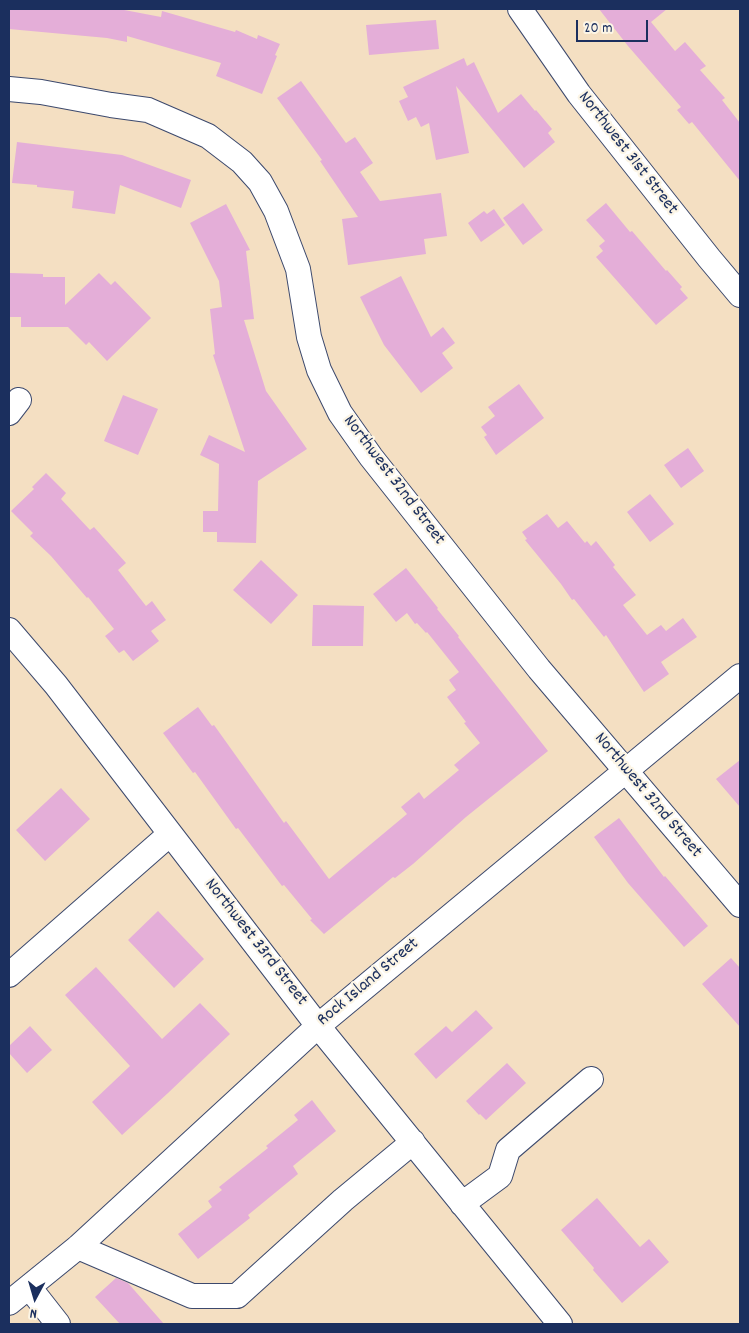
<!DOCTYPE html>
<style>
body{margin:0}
#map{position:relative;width:749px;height:1333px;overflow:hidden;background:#f4dfc2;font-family:Dekko,sans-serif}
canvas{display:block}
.frame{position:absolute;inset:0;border:10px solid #1b2f5e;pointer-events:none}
.north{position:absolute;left:10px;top:1273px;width:50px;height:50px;-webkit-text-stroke:4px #fcf5e5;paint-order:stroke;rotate:186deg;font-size:14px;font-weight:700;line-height:20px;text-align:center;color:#1b2f5e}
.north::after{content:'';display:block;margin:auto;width:18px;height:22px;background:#1b2f5e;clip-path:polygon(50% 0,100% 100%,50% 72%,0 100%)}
.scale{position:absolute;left:576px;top:20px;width:72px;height:22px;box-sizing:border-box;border:2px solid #1b2f5e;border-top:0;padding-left:6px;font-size:15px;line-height:18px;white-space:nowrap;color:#1b2f5e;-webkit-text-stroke:4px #fcf5e5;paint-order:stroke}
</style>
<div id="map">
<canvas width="749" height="1333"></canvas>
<div class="frame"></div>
<div class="north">N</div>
<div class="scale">20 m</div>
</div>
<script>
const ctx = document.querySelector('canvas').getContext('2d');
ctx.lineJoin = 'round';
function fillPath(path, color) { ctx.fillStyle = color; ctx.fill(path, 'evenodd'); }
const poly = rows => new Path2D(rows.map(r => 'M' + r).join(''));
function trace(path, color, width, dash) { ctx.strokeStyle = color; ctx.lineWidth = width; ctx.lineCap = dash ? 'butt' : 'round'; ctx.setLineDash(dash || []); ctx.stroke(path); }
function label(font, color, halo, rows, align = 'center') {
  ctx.font = font + ' Dekko,sans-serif'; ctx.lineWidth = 4.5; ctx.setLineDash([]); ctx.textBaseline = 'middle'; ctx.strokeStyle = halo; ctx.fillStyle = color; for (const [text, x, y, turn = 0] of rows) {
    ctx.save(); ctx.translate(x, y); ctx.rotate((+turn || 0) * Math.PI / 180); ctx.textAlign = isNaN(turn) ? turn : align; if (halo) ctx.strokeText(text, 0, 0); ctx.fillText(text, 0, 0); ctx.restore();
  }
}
fillPath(poly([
 [9,9,119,9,161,17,162,11,235,32,236,30,257,39,258,35,280,44,275,55,277,56,262,94,216,76,221,63,127,36,127,42,107,38,9,29],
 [599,9,667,9,651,22,675,51,685,42,706,66,700,70,725,98,722,100,740,123,740,181,692,122,689,124,677,110,681,107,628,46],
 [436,20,439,49,369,55,366,25],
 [464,58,467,66,474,62,498,113,521,94,535,111,536,110,552,129,548,133,555,142,524,168,456,86,469,153,436,160,429,123,421,127,416,117,408,121,399,101,408,97,403,87],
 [301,81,346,143,355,137,373,163,360,172,380,201,441,193,447,236,424,239,426,254,348,265,342,219,358,217,320,161,322,160,277,98],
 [17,142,122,155,191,180,181,208,120,185,115,214,72,208,74,191,37,187,37,185,12,183],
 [523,203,543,230,523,245,503,218],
 [606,203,630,232,632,231,666,271,667,270,682,287,680,289,688,298,656,325,596,257,603,251,599,246,605,241,586,220],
 [226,204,250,250,246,251,254,319,244,320,266,391,307,449,258,481,256,543,217,542,217,532,203,532,203,511,218,511,219,464,200,455,209,435,245,452,213,355,215,354,210,309,222,307,219,281,190,223],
 [494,209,505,225,481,242,468,223,484,211,487,214],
 [10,273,43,274,43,277,65,277,65,305,99,273,111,285,115,281,151,318,107,361,89,342,86,345,68,327,21,327,21,317,10,317],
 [401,276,431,337,443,327,455,343,442,353,453,368,421,393,384,345,360,297],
 [519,384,544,418,496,455,484,437,487,435,481,427,495,416,488,407],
 [123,395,158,409,138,455,104,441],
 [688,448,704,471,681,488,664,465],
 [46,473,66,493,61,499,90,530,94,527,126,563,118,570,146,606,152,601,166,620,151,631,159,641,133,661,124,650,119,653,105,636,114,629,88,597,87,598,51,556,30,536,33,533,11,511,34,489,32,487],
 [650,494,674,524,650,542,627,512],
 [547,514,558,528,567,521,585,543,587,541,591,546,596,541,615,565,613,567,636,595,623,605,647,635,661,625,666,631,683,618,697,637,661,662,669,674,644,692,606,635,604,637,574,599,572,600,561,584,525,540,527,539,522,532],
 [261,560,298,595,271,624,233,590],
 [406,568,438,608,437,609,459,636,458,637,548,751,466,817,413,864,395,878,393,877,324,934,310,920,312,919,284,885,282,886,238,828,236,829,195,772,193,773,163,733,198,707,212,726,214,725,284,823,286,821,329,879,407,814,401,807,419,792,424,799,459,770,454,765,480,743,464,723,466,722,447,697,456,690,449,680,459,672,427,632,426,633,417,623,415,624,407,613,396,622,373,594],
 [313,605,364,606,363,646,312,646],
 [740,760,740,807,716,779],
 [61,788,90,819,45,861,16,830],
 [619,818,664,877,665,876,708,926,684,947,628,883,594,837],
 [158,911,204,959,174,988,128,940],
 [731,958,740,968,740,1027,702,984],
 [96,967,162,1039,200,1003,230,1034,168,1093,122,1135,92,1102,130,1066,65,995],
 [476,1010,493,1028,436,1079,414,1054,446,1026,452,1032],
 [30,1026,52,1050,27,1073,9,1053,9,1046],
 [507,1063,526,1083,486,1120,480,1114,479,1115,466,1101],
 [312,1100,336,1131,293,1166,298,1174,248,1215,250,1218,198,1259,178,1234,212,1207,208,1201,222,1190,219,1187,268,1148,266,1146,298,1120,294,1115],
 [597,1198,640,1247,649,1239,669,1262,622,1303,593,1270,594,1268,561,1230],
 [116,1278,128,1283,164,1324,120,1324,95,1297]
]), '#e4aed8');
const minor = poly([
 [520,9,579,94,709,258,740,295],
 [9,89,41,92,111,105,148,110,208,136,242,162,260,182,276,211,298,269,309,337,319,370,340,413,371,457,539,669,740,905],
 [9,413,19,400],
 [9,630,56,685,318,1026,560,1324],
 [9,975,170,834],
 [462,1204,500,1176,508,1150,591,1079],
 [78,1247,192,1296,237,1296,343,1200,413,1142],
 [29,1287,58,1324],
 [9,1303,78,1247,318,1026,740,676]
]);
trace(minor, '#3c496d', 26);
trace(minor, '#fff', 24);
label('18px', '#1b2f5e', '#fcf5e5', [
 ["Northwest 31st Street",627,154,52],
 ["Northwest 32nd Street",393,481,53],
 ["Northwest 32nd Street",647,796,50],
 ["Northwest 33rd Street",255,943,52],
 ["Rock Island Street",369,983,-40]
]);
</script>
